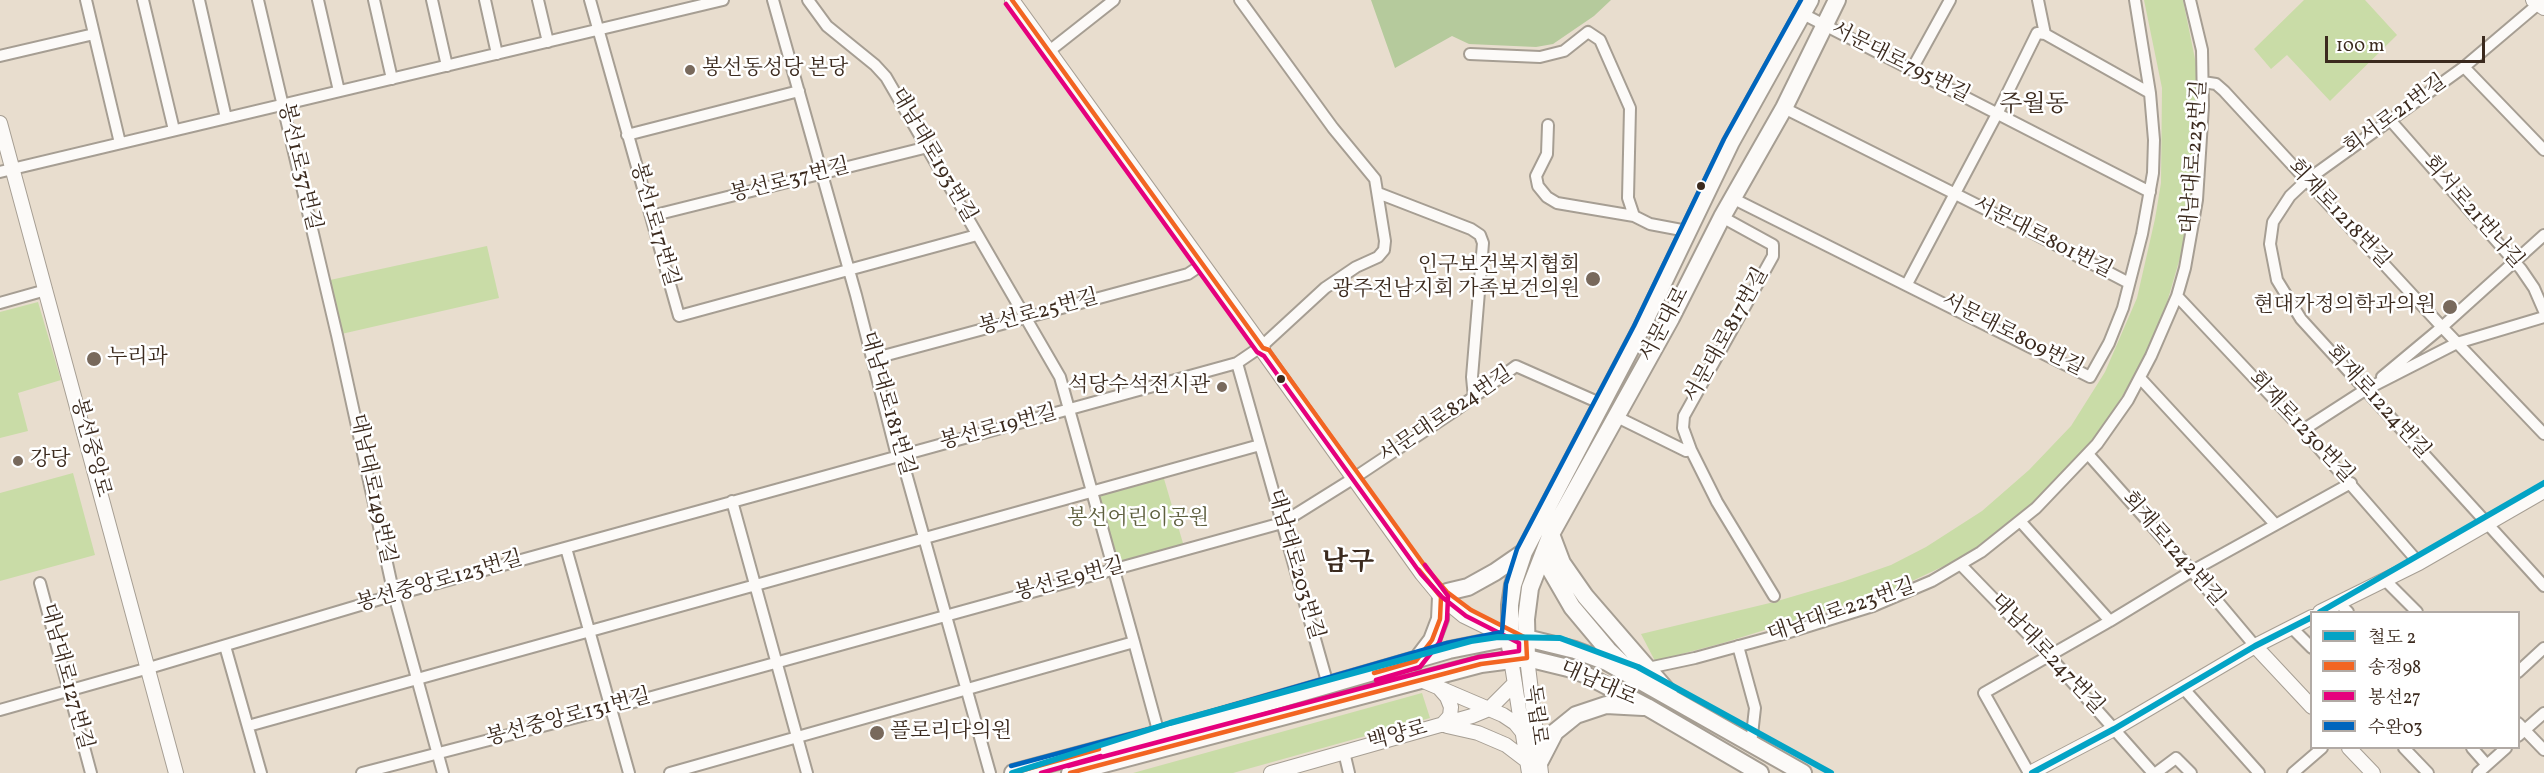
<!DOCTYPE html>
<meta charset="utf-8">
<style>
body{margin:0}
#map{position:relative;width:2544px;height:773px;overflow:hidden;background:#e8ddce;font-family:Vollkorn,"Noto Serif KR",serif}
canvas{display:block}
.legend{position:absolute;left:2310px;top:611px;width:210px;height:138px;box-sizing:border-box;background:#fff;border:2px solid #b1aaa5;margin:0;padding:8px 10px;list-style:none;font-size:18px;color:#3b2a1e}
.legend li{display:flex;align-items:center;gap:12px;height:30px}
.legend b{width:30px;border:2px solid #b1aaa5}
.scale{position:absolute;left:2325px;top:36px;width:160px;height:27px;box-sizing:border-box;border:3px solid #3b2a1e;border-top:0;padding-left:8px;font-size:18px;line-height:21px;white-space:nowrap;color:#3b2a1e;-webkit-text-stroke:4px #fff;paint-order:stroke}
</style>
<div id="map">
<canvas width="2544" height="773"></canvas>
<ul class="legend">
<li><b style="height:8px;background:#03a3c5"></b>철도 2</li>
<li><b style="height:8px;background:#f26522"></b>송정98</li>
<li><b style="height:8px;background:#e5007d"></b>봉선27</li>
<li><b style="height:8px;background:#0065bd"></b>수완03</li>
</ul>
<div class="scale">100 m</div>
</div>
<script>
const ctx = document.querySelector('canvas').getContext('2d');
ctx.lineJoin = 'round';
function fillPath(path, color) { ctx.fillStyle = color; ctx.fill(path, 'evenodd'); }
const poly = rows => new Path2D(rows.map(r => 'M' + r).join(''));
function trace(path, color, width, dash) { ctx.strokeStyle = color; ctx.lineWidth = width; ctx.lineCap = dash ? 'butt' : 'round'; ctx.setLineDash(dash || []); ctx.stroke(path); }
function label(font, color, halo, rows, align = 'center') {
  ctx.font = font + ' Vollkorn,"Noto Serif KR",serif'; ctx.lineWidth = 5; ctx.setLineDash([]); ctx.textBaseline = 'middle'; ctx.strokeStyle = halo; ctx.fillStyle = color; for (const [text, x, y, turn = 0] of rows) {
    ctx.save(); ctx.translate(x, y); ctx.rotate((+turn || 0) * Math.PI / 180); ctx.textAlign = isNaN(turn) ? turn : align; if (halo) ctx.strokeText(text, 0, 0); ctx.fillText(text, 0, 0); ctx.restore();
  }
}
fillPath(poly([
 [2144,0,2183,0,2196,64,2198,100,2192,203,2184,244,2159,330,2136,373,2109,418,2077,460,2047,492,2006,527,1968,554,1944,566,1895,589,1867,598,1723,643,1655,661,1641,634,1774,602,1842,582,1891,565,1926,547,1982,511,2029,470,2071,426,2105,372,2137,298,2155,219,2161,183,2162,88],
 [2304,0,2365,0,2397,35,2330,101,2287,55,2271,69,2254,49],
 [487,246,499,298,337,335,330,280],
 [38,302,61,380,18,393,28,431,0,438,0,312],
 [1162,472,1185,550,1114,569,1093,491],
 [73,473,95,555,0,581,0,493],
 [1422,693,1430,718,1233,773,1133,773]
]), '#c9dca7');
fillPath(poly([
 [1371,0,1611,0,1594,16,1553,44,1536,47,1469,44,1452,36,1395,68]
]), '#b5ca9c');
const street = poly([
 [86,0,120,143],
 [143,0,174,130],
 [199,0,226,118],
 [258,0,337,335,394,595,443,773],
 [318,0,339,91],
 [374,0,392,79],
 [432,0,447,66],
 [485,0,497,54],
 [538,0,548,42],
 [590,0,679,316,977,235],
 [773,0,856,295,897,456,904,466,990,773],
 [808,0,827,26,875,65,886,77,1060,377,1134,642],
 [2038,0,2045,34,2150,93],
 [2543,0,2464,67,2307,180,2290,196,2273,222,2270,244,2277,280,2301,319,2544,586],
 [1803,14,2150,192],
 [1048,52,1114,0],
 [1470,54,1540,57,1564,51,1588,32,1600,40,1630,108,1628,198,1634,216],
 [0,56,94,34],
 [2464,67,2544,150],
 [1912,69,1950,0],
 [2203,82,2216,84,2224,91,2442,327,2544,434],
 [1784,108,2039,236,2129,283],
 [2391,121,2521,269,2534,288,2544,311],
 [1548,125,1547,154,1536,176,1538,186,1547,197,1557,203,1634,216,1650,224,1687,231],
 [627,135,799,91],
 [0,172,723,0],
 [1378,193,1471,229,1480,235,1483,243,1472,377,1474,398],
 [1732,198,2090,377,2109,343,2123,308,2142,234,2153,173,2154,140,2150,93,2135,0],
 [651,216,928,147],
 [1722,217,1773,245,1773,256,1684,416,1683,428,1691,450,1717,502,1774,596],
 [1907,284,1997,114,2037,33,2045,34],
 [2177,296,2303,430,2419,563],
 [0,303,46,290],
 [872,359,1177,277,1188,274,1203,264],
 [1237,363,1328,685],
 [2382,377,2442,327,2544,235],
 [2140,378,2275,524],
 [1617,417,1686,451,1691,450],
 [2303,430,2365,390,2457,343,2544,317],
 [2088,454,2192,571,2255,646],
 [732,501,807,773],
 [2020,521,2110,621],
 [566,548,629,773],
 [1961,565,2050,657,2153,773],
 [2386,581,2417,612],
 [40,583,91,773],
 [2339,603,2348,612],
 [2291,627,2312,648],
 [225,646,261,773],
 [1738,646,1755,708,1751,744],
 [1648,668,1695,658,1783,634,1873,606,1932,581,1981,552,2036,508,2097,444,2128,400,2151,356,2177,296,2185,268,2197,200,2203,106,2202,50,2190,0],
 [2518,672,2544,648],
 [2184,689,2259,773],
 [0,710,149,668,394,595,1237,363,1262,346,1325,288,1356,267,1378,257,1384,250,1385,241,1375,179,1333,128,1240,0],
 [2518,723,2544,750],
 [248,726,1260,445],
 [2518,736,2544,713],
 [2404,748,2428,773],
 [2472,748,2487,765],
 [1344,752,1349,773],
 [362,773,612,708,1282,523,1354,478,1453,412,1516,366,1602,404],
 [670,773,1134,642,1159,734],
 [2029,773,1984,693,2110,621,2192,571,2351,483],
 [2156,773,2176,758,2191,773],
 [2293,773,2322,748],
 [2478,773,2506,748]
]);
const secondary = poly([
 [1012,0,1262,346,1264,353,1422,574,1441,597,1464,616,1509,638],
 [2533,0,2544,8],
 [0,123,176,773],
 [2320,612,2419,563,2544,491],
 [2255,646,2312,707],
 [1527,658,1541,773],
 [1511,659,1529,773],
 [1421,680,1503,715,1515,723,1524,734],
 [1440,689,1447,697,1451,707,1450,716,1442,725],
 [1447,726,1478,733,1506,745,1527,761],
 [2349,748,2373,773],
 [1271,773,1472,716,1489,709,1515,683],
 [2030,773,2114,729,2255,646,2312,617]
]);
const primary = poly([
 [1551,534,1562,563,1585,596,1669,693],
 [1545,551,1550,569,1572,607,1608,650,1624,665],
 [1447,592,1468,587,1495,572,1524,552],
 [1510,647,1510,605,1513,585,1524,552,1641,329,1731,142,1810,0],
 [1527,658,1526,619,1530,588,1551,534,1671,318,1722,217,1784,108,1837,0],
 [1416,661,1432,640,1440,619,1441,597],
 [1540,761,1555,732,1576,715,1606,705,1643,707],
 [1013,773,1159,734,1449,650,1509,638,1526,638,1575,650,1607,662,1803,773],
 [1070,773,1481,664,1527,658,1568,668,1584,674,1647,707,1760,773]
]);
trace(street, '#a69e93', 14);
trace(secondary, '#a69e93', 16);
trace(primary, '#a69e93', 20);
trace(street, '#fcfaf8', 10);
trace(secondary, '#fcfaf8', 14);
trace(primary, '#fcfaf8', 16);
trace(poly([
 [1012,0,1263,348,1269,350,1427,569,1447,592,1471,610,1526,638,1527,658,1481,664,1070,773],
 [1374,673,1416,661,1432,640,1440,619,1441,597,1419,570],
 [1013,773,1099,749]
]), '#f26522', 4.5);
trace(poly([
 [1006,4,1257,352,1264,356,1421,574,1442,597,1466,616,1519,643,1519,651,1479,657,1068,766],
 [1376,680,1420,667,1439,643,1447,620,1448,596,1425,565],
 [1041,773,1101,756]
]), '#e5007d', 4.5);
trace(poly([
 [1011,766,1157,727,1447,643,1502,632,1506,584,1517,549,1634,326,1724,139,1801,0]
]), '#0065bd', 4.5);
trace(poly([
 [2320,612,2544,483],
 [1012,773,1170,723,1471,641,1498,637,1560,638,1638,667,1831,773],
 [2032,773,2114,729,2255,646,2312,617]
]), '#03a3c5', 6);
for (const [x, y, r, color] of [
 [690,70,6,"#78695c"],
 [1701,186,5,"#3b2a1e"],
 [1593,279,8,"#78695c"],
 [2450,307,8,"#78695c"],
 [94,359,8,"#78695c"],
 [1281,379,5,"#3b2a1e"],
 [1222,387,6,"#78695c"],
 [18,461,6,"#78695c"],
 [877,733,8,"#78695c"]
]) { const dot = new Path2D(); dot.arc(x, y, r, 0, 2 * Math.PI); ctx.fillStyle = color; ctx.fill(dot); trace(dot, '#fff', 2); }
label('21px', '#3b2a1e', '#fff', [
 ["서문대로795번길",1900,64,27],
 ["회서로21번길",2396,116,-36],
 ["대남대로193번길",932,156,60],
 ["대남대로223번길",2196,157,-86],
 ["봉선1로37번길",298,167,77],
 ["봉선로37번길",790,182,-14],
 ["회서로21번나길",2472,213,49],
 ["회재로1218번길",2338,215,47],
 ["봉선1로17번길",653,225,74],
 ["서문대로801번길",2042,239,27],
 ["봉선로25번길",1039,314,-15],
 ["서문대로",1666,325,-62],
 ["서문대로817번길",1728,336,-61],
 ["서문대로809번길",2012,336,27],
 ["회재로1224번길",2377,403,48],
 ["대남대로181번길",886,404,74],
 ["서문대로824번길",1447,416,-34],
 ["회재로1230번길",2300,428,47],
 ["봉선로19번길",999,429,-15],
 ["봉선중앙로",89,448,75],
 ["대남대로149번길",371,489,78],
 ["회재로1242번길",2172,550,49],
 ["대남대로203번길",1294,565,74],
 ["봉선로9번길",1070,581,-15],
 ["봉선중앙로123번길",440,583,-16],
 ["대남대로223번길",1842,612,-19],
 ["대남대로247번길",2046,655,47],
 ["대남대로127번길",65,677,75],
 ["대남대로",1598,685,24],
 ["독립로",1534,715,83],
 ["봉선중앙로131번길",569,719,-15],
 ["백양로",1398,737,-15]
]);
label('21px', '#3b2a1e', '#fff', [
 ["봉선동성당 본당",702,70],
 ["인구보건복지협회",1580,267,"right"],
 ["광주전남지회 가족보건의원",1580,291,"right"],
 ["현대가정의학과의원",2436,307,"right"],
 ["누리과",107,359],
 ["석당수석전시관",1210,387,"right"],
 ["강당",30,461],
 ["플로리다의원",890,733]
], 'left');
label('21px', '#5e5f3e', '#fff', [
 ["봉선어린이공원",1138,520]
]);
label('24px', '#3b2a1e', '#fff', [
 ["주월동",2034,107]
]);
label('bold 27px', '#3b2a1e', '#fff', [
 ["남구",1348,565]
]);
</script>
